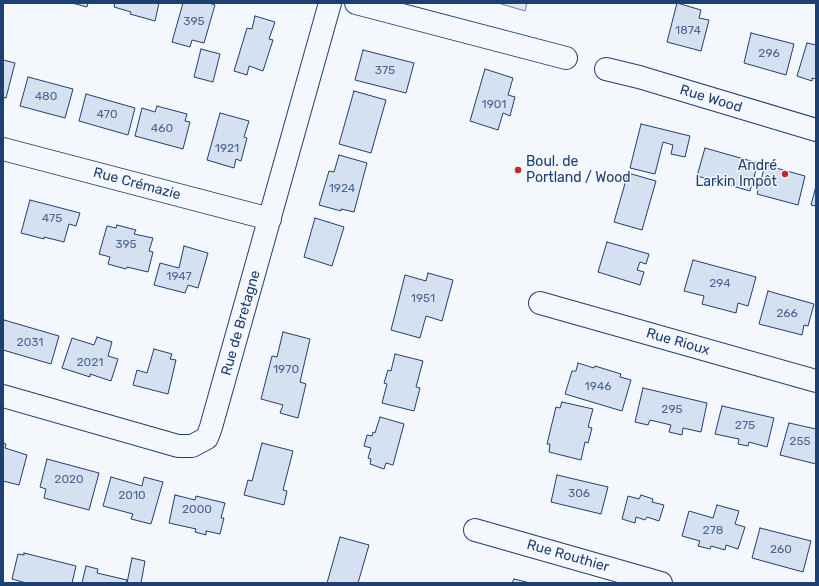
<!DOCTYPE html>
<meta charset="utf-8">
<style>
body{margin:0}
#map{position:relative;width:819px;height:586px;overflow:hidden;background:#f4f7fb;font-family:Rubik,sans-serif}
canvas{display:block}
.frame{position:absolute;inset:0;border:4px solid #1d3f73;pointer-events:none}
</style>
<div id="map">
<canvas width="819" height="586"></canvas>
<div class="frame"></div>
</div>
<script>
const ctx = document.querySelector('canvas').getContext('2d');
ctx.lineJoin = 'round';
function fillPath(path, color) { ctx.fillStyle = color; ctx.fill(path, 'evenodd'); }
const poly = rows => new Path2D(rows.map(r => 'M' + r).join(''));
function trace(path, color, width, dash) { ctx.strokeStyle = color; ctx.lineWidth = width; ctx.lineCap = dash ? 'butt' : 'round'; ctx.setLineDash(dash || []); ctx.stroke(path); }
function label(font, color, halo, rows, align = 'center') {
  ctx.font = font + ' Rubik,sans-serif'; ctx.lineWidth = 3; ctx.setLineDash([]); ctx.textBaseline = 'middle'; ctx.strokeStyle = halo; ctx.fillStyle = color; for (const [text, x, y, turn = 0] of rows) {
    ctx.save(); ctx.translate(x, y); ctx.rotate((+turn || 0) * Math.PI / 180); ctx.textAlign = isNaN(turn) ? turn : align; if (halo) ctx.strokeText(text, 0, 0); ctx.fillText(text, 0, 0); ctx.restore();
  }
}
const parking = poly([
 [498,3,527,3,525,11,498,3]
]);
fillPath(parking, '#e3e8f0');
trace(parking, '#687fa3', 1);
const building = poly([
 [72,3,88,3,87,7,72,3],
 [115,3,159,3,155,21,130,14,131,12,114,7,115,3],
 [183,3,209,3,215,5,204,43,192,40,190,47,172,42,183,3],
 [677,3,701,10,699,18,709,20,701,51,667,42,677,3],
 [255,16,275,22,269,39,273,40,263,71,249,66,247,75,234,71,247,28,252,29,255,16],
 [751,33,794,44,786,75,744,63,751,33],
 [807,43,816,45,816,79,812,78,812,81,797,76,807,43],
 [201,49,220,54,213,82,194,77,201,49],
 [363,50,414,63,406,93,355,80,363,50],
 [3,60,15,63,6,98,3,97,3,60],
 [485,69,513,78,508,95,515,97,510,116,503,113,498,130,470,121,485,69],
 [28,77,73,89,65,118,20,106,28,77],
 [354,91,386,100,371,153,339,144,354,91],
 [86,94,135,108,128,135,79,121,86,94],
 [157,106,187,114,185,121,190,122,183,149,135,136,142,108,155,112,157,106],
 [220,113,249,121,244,137,247,138,241,161,236,159,234,168,207,160,220,113],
 [641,124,690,136,685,157,671,154,673,145,663,142,655,174,630,168,641,124],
 [705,148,758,163,750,191,697,176,705,148],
 [339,155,367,163,354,212,341,209,341,211,319,205,329,171,334,172,339,155],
 [765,165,805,176,798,205,757,194,765,165],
 [628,173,656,181,642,230,614,222,628,173],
 [816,186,816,206,811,205,816,186],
 [30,200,80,213,76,226,69,224,64,242,44,237,44,239,21,233,30,200],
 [315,218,344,227,332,266,304,257,315,218],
 [117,225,136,230,134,234,153,238,149,251,153,252,148,272,127,267,126,269,108,264,110,257,99,254,107,226,116,228,117,225],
 [607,242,649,254,646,264,640,262,637,270,644,272,640,285,598,272,607,242],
 [184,246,208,253,198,288,188,285,185,293,154,285,160,263,179,268,184,246],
 [693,260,756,277,748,306,738,303,736,313,702,304,704,296,684,291,693,260],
 [428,273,453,280,442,321,426,316,420,338,391,330,405,275,426,281,428,273],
 [768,291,814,304,808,326,804,325,802,335,759,324,768,291],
 [4,320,59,336,51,364,3,350,3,324,4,320],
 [283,332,310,339,300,382,306,384,298,418,280,413,283,405,261,399,272,356,277,357,283,332],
 [97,337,112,342,108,356,118,359,111,381,90,374,90,377,62,368,72,338,94,345,97,337],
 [154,349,172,354,170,359,176,360,168,394,133,385,137,370,147,373,154,349],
 [395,354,423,361,416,387,420,388,414,411,382,403,387,384,384,383,388,370,391,371,395,354],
 [578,363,594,368,595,366,621,374,620,377,631,380,622,411,565,394,572,371,576,371,578,363],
 [643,388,707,403,701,432,683,428,682,435,669,432,671,425,650,420,648,425,635,422,643,388],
 [562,402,593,409,588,427,592,428,588,443,585,442,581,460,549,452,550,444,547,444,556,407,560,408,562,402],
 [722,406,774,418,767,447,749,442,748,446,738,444,739,439,715,434,722,406],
 [380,417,404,424,393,465,386,463,384,469,370,464,371,459,368,458,371,448,364,446,367,435,372,436,373,432,375,433,380,417],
 [789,423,816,429,816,464,780,455,789,423],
 [3,443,6,444,5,448,27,455,19,485,3,481,3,443],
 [262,443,293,451,283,490,287,491,284,505,244,495,248,480,252,481,262,443],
 [47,459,99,473,89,510,44,498,46,489,40,487,47,459],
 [557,475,608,487,601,514,551,502,557,475],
 [111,477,142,486,144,477,163,482,151,524,131,519,133,514,103,506,111,477],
 [175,495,195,500,196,496,225,503,221,518,224,518,220,534,206,531,206,535,195,532,196,529,169,523,175,495],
 [641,495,653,499,652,502,664,505,659,521,647,517,645,520,636,517,635,523,622,519,628,496,639,499,641,495],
 [717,505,739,511,735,524,745,527,738,549,726,545,725,550,711,546,710,549,698,546,700,541,682,536,689,511,713,518,717,505],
 [760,528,811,541,803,572,752,558,760,528],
 [340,537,369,545,358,583,327,583,340,537],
 [24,553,76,566,72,583,26,583,12,579,18,554,24,555,24,553],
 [132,558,145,561,141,583,127,583,132,558],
 [86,566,98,569,97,573,127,580,126,583,82,583,86,566],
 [514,579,530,583,512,583,514,579]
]);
fillPath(building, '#d5e0f0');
trace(building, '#1d3f73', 1);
const minor = poly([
 [356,3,566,58],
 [606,69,639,77,816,130],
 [3,149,270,219],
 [540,303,816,381],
 [3,396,178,446,192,446,207,438,211,427,330,3],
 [475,530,661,583]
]);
trace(minor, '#1d3f73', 24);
trace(minor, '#f4f7fb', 22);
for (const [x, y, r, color] of [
 [518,170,4,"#c62828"],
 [785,174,4,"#c62828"]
]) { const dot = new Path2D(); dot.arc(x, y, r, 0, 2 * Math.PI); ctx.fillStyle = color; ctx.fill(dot); trace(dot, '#f4f7fb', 1.5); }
label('12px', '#4b6792', null, [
 ["395",194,22],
 ["1874",688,31],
 ["296",769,54],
 ["375",385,71],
 ["480",46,97],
 ["1901",494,105],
 ["470",107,115],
 ["460",162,129],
 ["1921",227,149],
 ["1924",342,189],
 ["475",52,219],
 ["395",126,245],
 ["1947",179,277],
 ["294",720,284],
 ["1951",423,299],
 ["266",787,314],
 ["2031",30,343],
 ["2021",90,363],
 ["1970",286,370],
 ["1946",598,387],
 ["295",672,410],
 ["275",745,426],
 ["255",800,442],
 ["2020",69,480],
 ["306",579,494],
 ["2010",132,496],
 ["2000",197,510],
 ["278",713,531],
 ["260",781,550]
]);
label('14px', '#1d3f73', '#f4f7fb', [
 ["Rue Wood",711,99,17],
 ["Rue Crémazie",137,184,15],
 ["Rue de Bretagne",241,323,-74],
 ["Rue Rioux",678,342,16],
 ["Rue Routhier",568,556,16]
]);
label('14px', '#1d3f73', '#f4f7fb', [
 ["Boul. de",526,162],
 ["Portland / Wood",526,178],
 ["André",777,166,"right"],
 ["Larkin Impôt",777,182,"right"]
], 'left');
</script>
